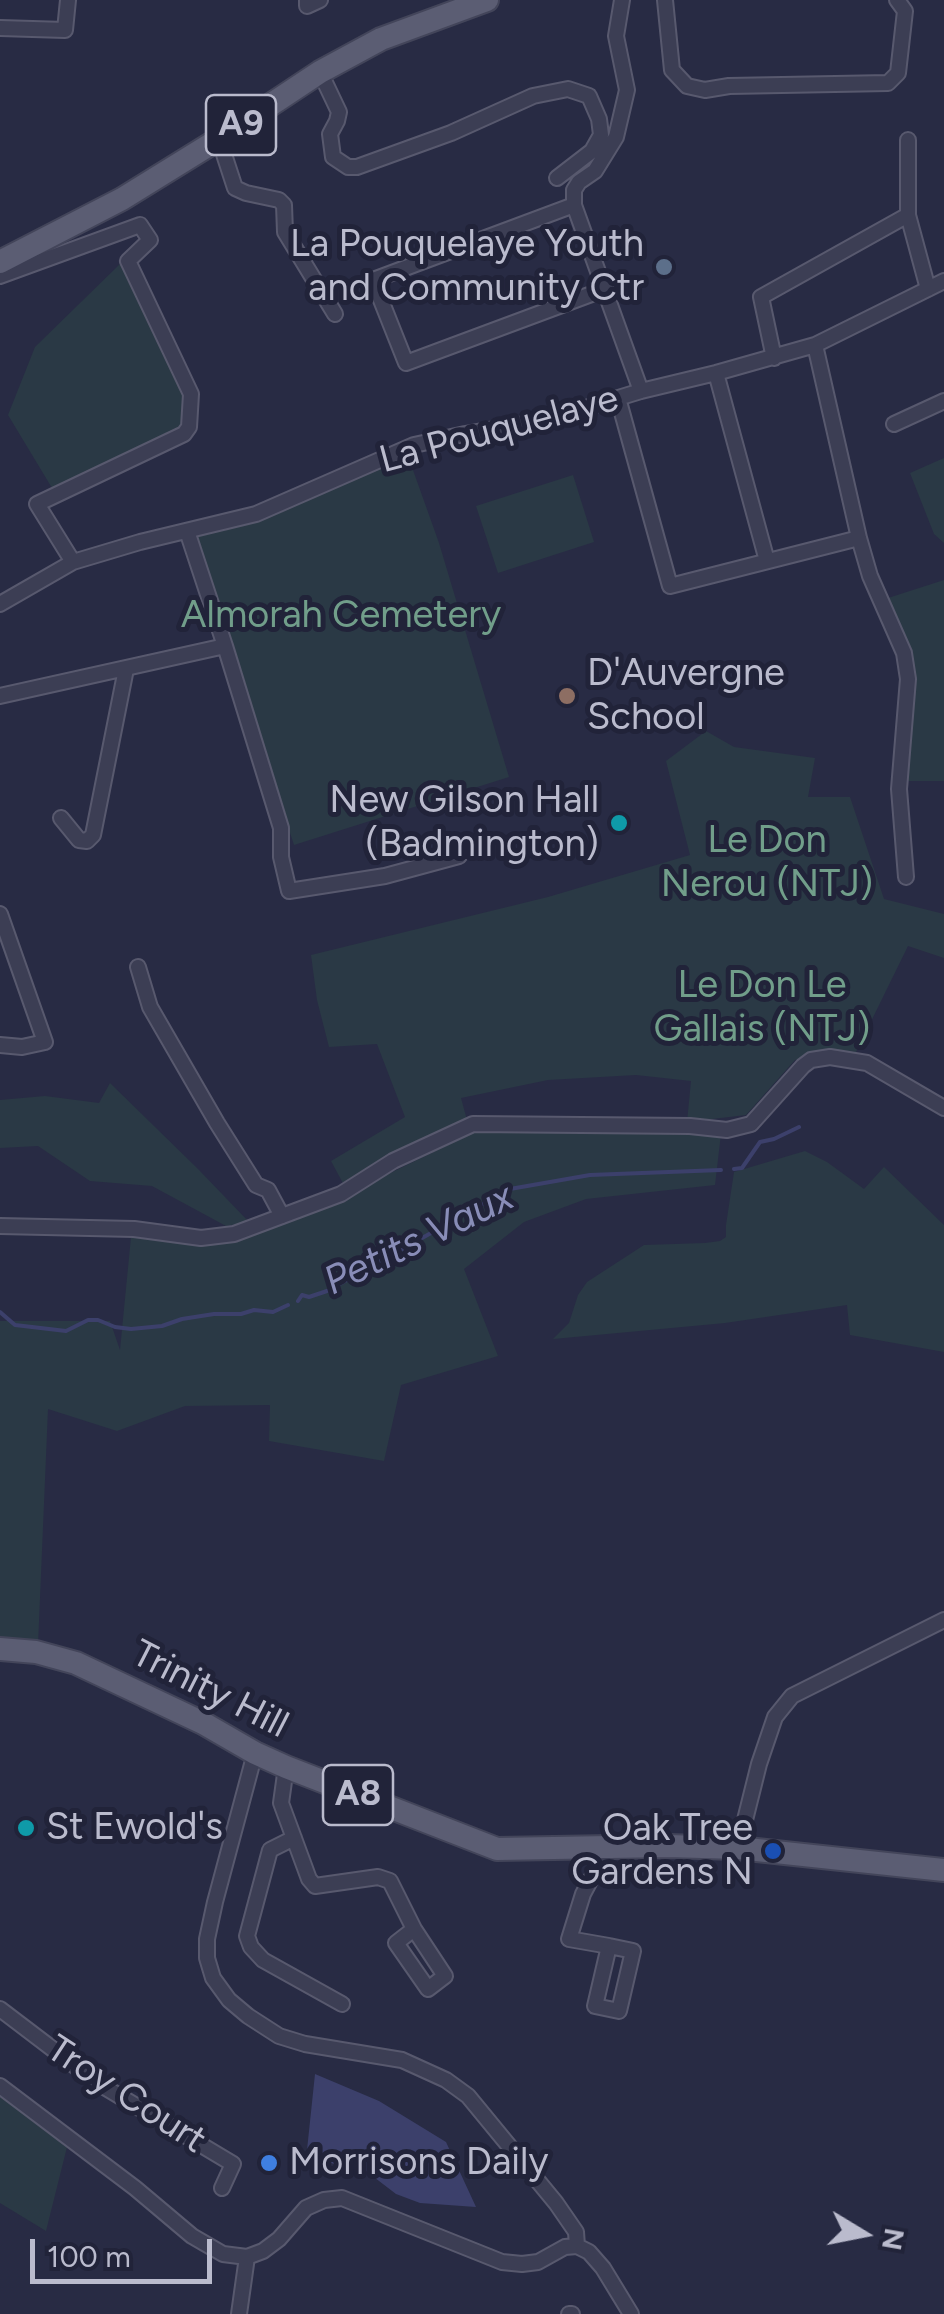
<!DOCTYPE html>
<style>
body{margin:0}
#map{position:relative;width:944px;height:2314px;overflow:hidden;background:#282b44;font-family:Figtree,sans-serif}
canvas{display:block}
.north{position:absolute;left:814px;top:2184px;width:100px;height:100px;-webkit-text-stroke:8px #212339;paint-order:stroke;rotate:100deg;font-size:28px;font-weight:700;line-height:40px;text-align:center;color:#babbcd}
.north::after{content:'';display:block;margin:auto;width:35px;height:45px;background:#babbcd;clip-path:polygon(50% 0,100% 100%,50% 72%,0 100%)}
.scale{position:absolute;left:30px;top:2239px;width:182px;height:45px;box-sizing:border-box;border:5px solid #babbcd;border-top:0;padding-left:12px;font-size:30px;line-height:35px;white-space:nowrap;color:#babbcd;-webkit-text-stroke:8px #212339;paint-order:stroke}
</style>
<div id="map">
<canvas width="944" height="2314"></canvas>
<div class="north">N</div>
<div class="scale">100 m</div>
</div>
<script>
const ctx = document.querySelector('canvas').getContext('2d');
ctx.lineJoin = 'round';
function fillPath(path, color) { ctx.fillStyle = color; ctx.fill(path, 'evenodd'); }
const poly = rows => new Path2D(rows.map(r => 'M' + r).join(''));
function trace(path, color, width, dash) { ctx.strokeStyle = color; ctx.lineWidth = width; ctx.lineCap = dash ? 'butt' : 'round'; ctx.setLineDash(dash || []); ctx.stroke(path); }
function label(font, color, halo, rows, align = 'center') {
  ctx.font = font + ' Figtree,sans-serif'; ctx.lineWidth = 10; ctx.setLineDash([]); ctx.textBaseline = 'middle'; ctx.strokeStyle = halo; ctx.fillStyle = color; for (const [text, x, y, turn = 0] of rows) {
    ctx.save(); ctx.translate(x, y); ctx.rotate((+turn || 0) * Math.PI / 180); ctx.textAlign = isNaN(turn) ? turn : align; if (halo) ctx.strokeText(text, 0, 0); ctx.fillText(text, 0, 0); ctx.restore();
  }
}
fillPath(poly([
 [121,263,146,308,184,392,185,408,181,426,165,436,52,488,8,415,35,347],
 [408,456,439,543,509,777,294,845,194,540,197,536,262,518],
 [944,458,944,543,934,534,910,473],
 [573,475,594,542,498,573,476,506],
 [944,580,944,781,904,781,913,683,885,599],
 [706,731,734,747,815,758,808,797,850,797,884,899,944,914,944,958,908,946,856,1052,822,1051,795,1060,746,1115,687,1122,691,1081,636,1075,548,1080,461,1098,467,1120,345,1187,331,1161,405,1117,377,1044,329,1047,317,1000,311,955,548,897,690,855,666,761],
 [110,1083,198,1169,249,1222,226,1226,152,1186,90,1181,38,1146,0,1148,0,1100,45,1096,99,1103],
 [475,1132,721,1134,715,1185,586,1199,524,1222,464,1269,498,1356,401,1385,384,1461,269,1441,270,1405,185,1406,117,1431,48,1409,38,1645,0,1642,0,1321,110,1321,120,1350,131,1237,204,1244,241,1240,291,1221],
 [805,1151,827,1162,864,1189,884,1167,944,1225,944,1352,850,1335,847,1305,725,1323,553,1339,569,1323,578,1295,587,1282,644,1245,705,1243,720,1241,726,1237,726,1225,734,1172],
 [0,2094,67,2147,46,2231,0,2203]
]), '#2a3945');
fillPath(poly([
 [315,2074,379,2101,446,2142,476,2207,420,2203,396,2194,366,2171,341,2168,307,2150]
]), '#3c406b');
trace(poly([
 [734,1169,742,1168,760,1142,774,1139,799,1127],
 [298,1301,302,1295,309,1297,327,1291,510,1189,590,1175,721,1170],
 [0,1312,15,1325,66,1331,88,1320,98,1320,115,1327,131,1329,162,1326,182,1319,214,1314,241,1314,254,1310,273,1312,288,1305]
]), '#3c406b', 4);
const minor = poly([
 [307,0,307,6,320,0],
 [622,0,616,36,627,90,616,137,595,171,579,182,574,190,574,205,641,391],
 [665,0,672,70,687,86,705,90,729,86,888,83,898,73,905,11,897,0],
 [0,28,65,30,68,0],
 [320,72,339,112,337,121,330,134,333,157,348,167,357,167,451,133,533,96,568,89,589,96,599,119,601,135,592,151,557,178],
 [219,139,235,188,246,193,279,200,284,205,285,232,335,314],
 [908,140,908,215,928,289],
 [574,205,373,280,406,363,605,289],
 [0,276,140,225,150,240,128,261,191,394,189,427,184,434,37,504,73,562],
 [815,345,859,538,870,576,904,653,908,679,899,789,906,877],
 [774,358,761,297,908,215],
 [716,373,767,561],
 [618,398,670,586,859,538],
 [894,424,944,401],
 [0,604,73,562,140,542,256,514,414,445,465,434,546,420,641,391,716,373,815,345,944,281],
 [225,646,281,828,281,857,289,891,385,876,459,856],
 [0,696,225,646,187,531],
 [61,818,79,840,87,841,93,835,126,669],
 [0,914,45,1042,22,1047,0,1045],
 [138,967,150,1007,217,1123,256,1185,268,1190,282,1216],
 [0,1226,134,1229,201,1238,234,1234,341,1194,393,1161,473,1124,690,1126,727,1130,751,1124,803,1066,811,1060,830,1057,867,1063,944,1108],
 [255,1753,215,1902,207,1939,207,1958,213,1978,229,2000,248,2016,279,2036,305,2044,402,2060,446,2080,468,2096,556,2203,576,2232,577,2246],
 [286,1767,281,1803,309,1879,315,1886,378,1877,390,1881,414,1929,445,1976,428,1989,396,1943,414,1929],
 [294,1838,270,1850,247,1936,251,1947,263,1960,342,2004],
 [738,1848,759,1764,775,1717,792,1696,944,1620],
 [607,1849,583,1894,569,1939,609,1946,633,1951,619,2011,595,2006,609,1946],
 [0,2009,96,2082,233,2164,222,2188],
 [0,2086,135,2188,192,2236,223,2254,247,2257,263,2251,279,2239,306,2208,324,2200,342,2198,502,2262,522,2264,538,2262,565,2247,577,2246,589,2252,603,2268,631,2314],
 [239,2314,247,2257],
 [569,2314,572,2314]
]);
const primary = poly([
 [0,262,122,199,219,139,320,72,381,39,487,0],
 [0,1649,36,1652,76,1663,203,1723,255,1753,286,1767,497,1849,667,1846,738,1848,944,1870]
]);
trace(minor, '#58596e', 18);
trace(primary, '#43455a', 26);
trace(minor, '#3c3e54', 14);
trace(primary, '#5b5d73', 22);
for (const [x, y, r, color] of [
 [664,267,10,"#5c6f8a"],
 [567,696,10,"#8d6e63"],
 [619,823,10,"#0f9aa8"],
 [26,1828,10,"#0f9aa8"],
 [773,1851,10,"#1a4fb4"],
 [269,2163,10,"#3f7fe0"]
]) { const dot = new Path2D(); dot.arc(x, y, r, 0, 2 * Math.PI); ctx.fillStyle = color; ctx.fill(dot); trace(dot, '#212339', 4); }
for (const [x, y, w] of [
 [241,125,70],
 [358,1795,70]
]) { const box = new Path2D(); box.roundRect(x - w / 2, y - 30, w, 60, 8); ctx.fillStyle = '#212339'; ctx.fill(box); trace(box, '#babbcd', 2.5); }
label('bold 35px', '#babbcd', null, [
 ["A9",241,125],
 ["A8",358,1795]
]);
label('38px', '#babbcd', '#212339', [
 ["La Pouquelaye Youth",644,245],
 ["and Community Ctr",644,289],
 ["D'Auvergne",587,674,"left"],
 ["School",587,718,"left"],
 ["New Gilson Hall",599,801],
 ["(Badmington)",599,845],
 ["St Ewold's",46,1828,"left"],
 ["Oak Tree",753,1829],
 ["Gardens N",753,1873],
 ["Morrisons Daily",289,2163,"left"]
], 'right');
label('38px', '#babbcd', '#212339', [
 ["La Pouquelaye",499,430,-15],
 ["Trinity Hill",210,1690,27],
 ["Troy Court",126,2095,33]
]);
label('38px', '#719e8a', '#212339', [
 ["Almorah Cemetery",341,616],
 ["Le Don",767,841],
 ["Nerou (NTJ)",767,885],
 ["Le Don Le",762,986],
 ["Gallais (NTJ)",762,1030]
]);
label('italic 40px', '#898db8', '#212339', [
 ["Petits Vaux",419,1240,-26]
]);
</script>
